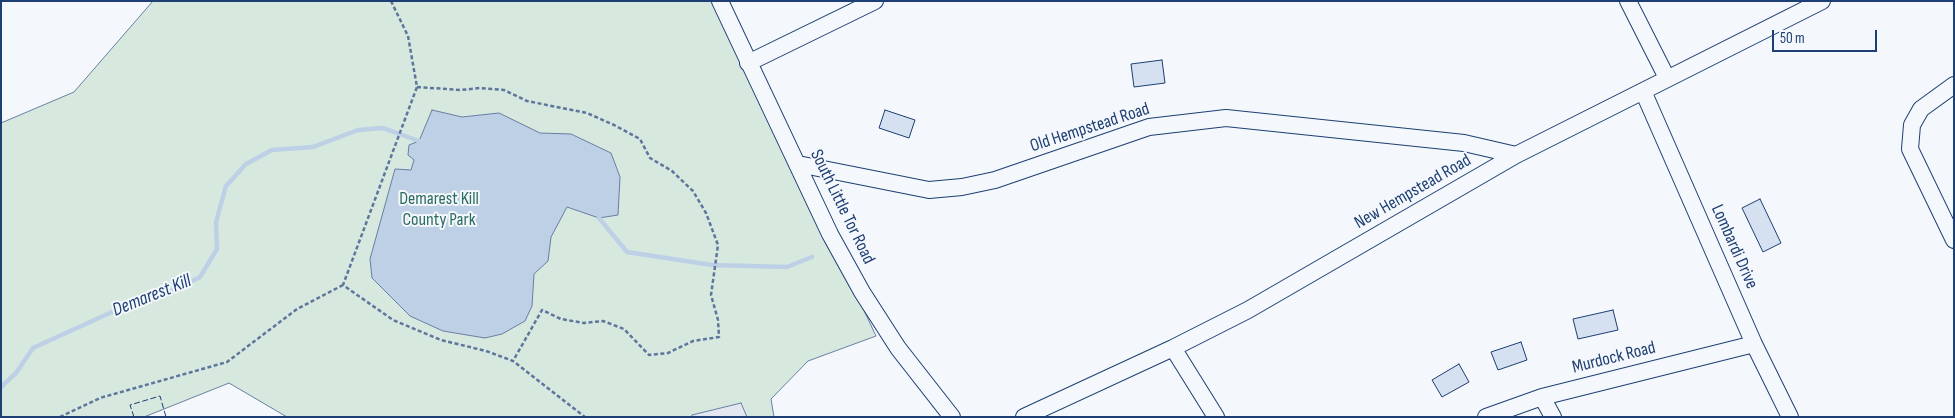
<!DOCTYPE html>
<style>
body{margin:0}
#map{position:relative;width:1955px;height:418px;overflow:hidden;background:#f4f7fb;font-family:"Sofia Sans Condensed",sans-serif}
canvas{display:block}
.frame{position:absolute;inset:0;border:2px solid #1d3f73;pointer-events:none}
.scale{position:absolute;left:1772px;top:30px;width:105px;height:22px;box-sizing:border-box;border:2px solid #1d3f73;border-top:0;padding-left:6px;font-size:15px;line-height:18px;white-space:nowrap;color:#1d3f73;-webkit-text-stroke:4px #f4f7fb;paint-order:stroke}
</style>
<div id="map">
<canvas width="1955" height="418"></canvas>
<div class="frame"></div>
<div class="scale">50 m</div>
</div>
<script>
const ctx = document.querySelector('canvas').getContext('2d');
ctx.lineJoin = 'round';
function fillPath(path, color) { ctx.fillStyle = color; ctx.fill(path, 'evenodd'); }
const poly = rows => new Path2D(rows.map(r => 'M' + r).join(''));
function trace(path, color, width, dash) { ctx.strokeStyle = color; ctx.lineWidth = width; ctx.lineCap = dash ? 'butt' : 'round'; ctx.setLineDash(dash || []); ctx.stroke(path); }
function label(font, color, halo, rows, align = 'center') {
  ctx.font = font + ' "Sofia Sans Condensed",sans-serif'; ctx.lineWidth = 4; ctx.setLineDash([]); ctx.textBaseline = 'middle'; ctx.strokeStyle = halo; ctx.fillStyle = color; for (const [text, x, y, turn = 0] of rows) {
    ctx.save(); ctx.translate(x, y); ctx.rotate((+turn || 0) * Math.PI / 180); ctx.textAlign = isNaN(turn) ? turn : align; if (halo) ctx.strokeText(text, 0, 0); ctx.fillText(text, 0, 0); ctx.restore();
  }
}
const green = poly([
 [153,1,719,1,876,336,808,361,771,399,774,417,287,417,229,383,144,417,1,417,1,123,74,92,153,1]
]);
fillPath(green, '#d7e8df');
trace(green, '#687fa3', 1);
const parking = poly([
 [741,403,747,417,691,417,692,415,741,403]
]);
fillPath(parking, '#e3e8f0');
trace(parking, '#687fa3', 1);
const water = poly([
 [432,110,462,117,499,113,540,133,571,134,611,153,620,177,618,215,599,218,567,207,551,237,548,261,534,274,532,306,525,321,502,334,485,338,443,331,410,316,372,278,370,259,395,169,411,170,414,160,408,155,409,145,419,141,432,110]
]);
fillPath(water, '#bed0e5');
trace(water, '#687fa3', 1);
trace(poly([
 [599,218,627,252,712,265,787,267,812,257],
 [1,387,16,373,33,348,112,312,159,297,200,277,217,249,216,222,226,186,246,164,272,150,313,147,358,130,383,128,419,141]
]), '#bed0e5', 4.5);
const building = poly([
 [1162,60,1165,83,1134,87,1131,64,1162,60],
 [885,110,915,120,909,138,879,128,885,110],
 [1760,199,1781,243,1763,252,1742,208,1760,199],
 [1613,310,1618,330,1578,339,1573,319,1613,310],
 [1521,342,1527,360,1498,370,1491,352,1521,342],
 [1459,364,1469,382,1442,397,1432,380,1459,364]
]);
fillPath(building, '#d5e0f0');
trace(building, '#1d3f73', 1);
const minor = poly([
 [720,1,830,234,862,292,898,348,952,417],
 [1628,1,1667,78],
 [748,63,875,1],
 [1954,85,1921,109,1912,125,1910,149,1954,240],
 [1643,91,1754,344,1790,417],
 [798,164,929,190,962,187,995,180,1149,127,1226,118,1464,143,1516,155],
 [1173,348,1216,417],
 [1542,397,1553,417],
 [1024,417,1173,348,1248,310,1516,155,1822,1],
 [1486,417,1542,397,1754,344]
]);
trace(minor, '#1d3f73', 18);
trace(poly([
 [391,1,408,36,417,87,343,285,393,320,441,340,486,351,513,361,585,417],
 [417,87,461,90,480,88,504,90,527,101,587,113,614,125,640,139,650,158,672,171,693,191,706,213,718,245,711,295,718,320,719,337,693,341,668,353,649,355,624,329,603,321,584,323,561,319,542,310,513,361],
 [60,417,100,398,227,362,297,309,343,285]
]), '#5e769c', 2.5, [4, 2.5]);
trace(minor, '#f4f7fb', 16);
trace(poly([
 [134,417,130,405,160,396,166,417]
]), '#1d3f73', 1, [6, 2.5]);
label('18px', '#1d3f73', '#f4f7fb', [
 ["Old Hempstead Road",1090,128,-18],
 ["New Hempstead Road",1413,192,-30],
 ["South Little Tor Road",842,207,64],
 ["Lombardi Drive",1734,247,66],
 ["Murdock Road",1614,358,-14]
]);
label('18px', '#2c6c60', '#f4f7fb', [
 ["Demarest Kill",439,199],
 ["County Park",439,220]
]);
label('italic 19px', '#1d3f73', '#f4f7fb', [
 ["Demarest Kill",152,296,-22]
]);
</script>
